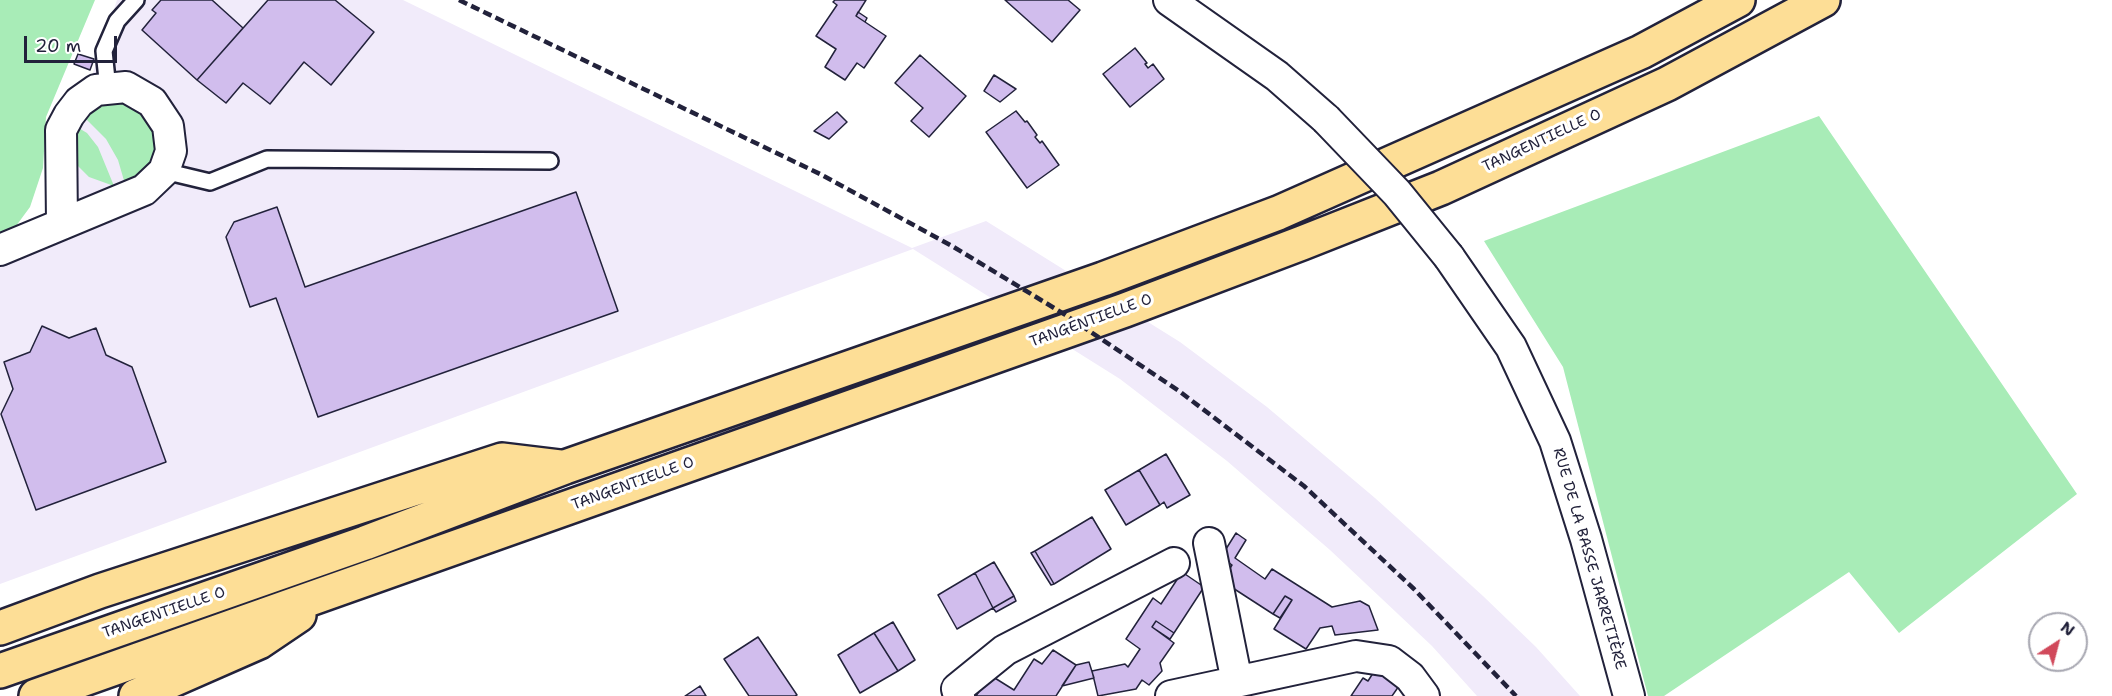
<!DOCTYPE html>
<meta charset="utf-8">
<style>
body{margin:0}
#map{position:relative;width:2112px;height:696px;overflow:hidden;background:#fff;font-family:"Shantell Sans",sans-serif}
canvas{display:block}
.north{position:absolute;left:2028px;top:612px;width:60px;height:60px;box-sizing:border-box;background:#fff;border:2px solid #a7a7b1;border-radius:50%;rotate:36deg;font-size:16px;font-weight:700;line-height:24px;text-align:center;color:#22223b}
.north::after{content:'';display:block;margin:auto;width:21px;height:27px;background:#d1495b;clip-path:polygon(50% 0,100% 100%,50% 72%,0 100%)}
.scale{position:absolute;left:24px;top:36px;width:93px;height:27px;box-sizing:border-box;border:3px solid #22223b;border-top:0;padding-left:8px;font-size:18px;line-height:21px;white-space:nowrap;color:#22223b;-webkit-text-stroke:4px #fff;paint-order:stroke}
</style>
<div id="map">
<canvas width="2112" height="696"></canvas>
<div class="north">N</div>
<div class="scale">20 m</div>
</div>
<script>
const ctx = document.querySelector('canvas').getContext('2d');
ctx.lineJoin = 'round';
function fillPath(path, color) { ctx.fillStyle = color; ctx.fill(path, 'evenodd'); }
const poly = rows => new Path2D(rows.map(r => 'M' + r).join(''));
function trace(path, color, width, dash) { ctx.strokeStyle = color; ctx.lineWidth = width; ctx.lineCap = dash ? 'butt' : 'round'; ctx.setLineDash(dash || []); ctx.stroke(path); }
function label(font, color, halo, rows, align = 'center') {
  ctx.font = font + ' "Shantell Sans",sans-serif'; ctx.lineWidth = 6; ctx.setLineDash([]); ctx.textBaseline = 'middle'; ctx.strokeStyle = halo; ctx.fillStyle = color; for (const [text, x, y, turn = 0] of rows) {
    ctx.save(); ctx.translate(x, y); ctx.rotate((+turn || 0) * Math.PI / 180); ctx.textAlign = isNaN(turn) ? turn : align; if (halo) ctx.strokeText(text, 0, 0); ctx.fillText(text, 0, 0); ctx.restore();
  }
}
fillPath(poly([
 [117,0,403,0,912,248,986,221,1180,342,1267,407,1375,498,1483,596,1536,647,1580,696,1477,696,1432,646,1330,550,1227,461,1120,379,913,249,0,584,0,239,44,221]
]), '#f1ebfa');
fillPath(poly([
 [0,0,95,0,46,117,43,168,30,207,16,226,0,233],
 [116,102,134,107,148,118,157,136,156,156,147,172,125,184,118,160,106,139,84,117,98,105],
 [1819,116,2077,494,1899,633,1849,572,1664,696,1648,696,1563,367,1484,241],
 [77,127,87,133,98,147,114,186,89,177,78,166,73,153]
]), '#a8ecb7');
const building = poly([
 [161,0,212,0,243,28,197,80,142,30,156,13,152,10,161,0],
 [268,0,335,0,374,32,331,85,304,62,270,104,243,83,226,103,197,80,268,0],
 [835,0,866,0,856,16,886,36,864,68,857,63,845,80,825,67,836,49,816,36,837,5,833,2,835,0],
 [1005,0,1068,0,1080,10,1052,42,1005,0],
 [858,12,867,18,865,22,856,16,858,12],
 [1135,48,1147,63,1145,64,1148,68,1153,64,1164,79,1130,107,1103,74,1135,48],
 [78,54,94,59,90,70,74,64,78,54],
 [920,55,966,96,929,137,911,121,923,108,895,83,920,55],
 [994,75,1016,89,1000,102,984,91,994,75],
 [1016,111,1025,122,1027,121,1037,135,1035,137,1040,143,1042,141,1059,165,1027,188,986,132,1016,111],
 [837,112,847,122,829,139,814,131,837,112],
 [576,192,618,311,318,417,276,298,250,307,226,237,234,222,277,207,305,287,576,192],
 [42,326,69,338,96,328,106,355,132,367,166,462,36,510,1,414,13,389,4,362,30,352,42,326],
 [1166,454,1190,495,1167,508,1164,502,1160,505,1139,470,1166,454],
 [1139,470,1160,505,1126,525,1105,490,1139,470],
 [1092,517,1111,549,1054,584,1035,551,1092,517],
 [1236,533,1246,540,1235,558,1265,579,1272,569,1332,607,1360,601,1369,606,1378,630,1335,635,1332,626,1320,628,1306,649,1274,629,1292,600,1285,596,1273,614,1222,581,1232,565,1221,557,1236,533],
 [1035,551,1054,584,1051,585,1031,553,1035,551],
 [994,562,1014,596,993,608,975,573,994,562],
 [1182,572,1204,587,1174,633,1156,621,1152,627,1174,643,1160,663,1162,671,1149,685,1142,680,1136,689,1098,696,1092,671,1125,664,1128,667,1140,649,1126,639,1153,598,1161,604,1182,572],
 [975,573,993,608,957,629,938,595,975,573],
 [1014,596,1016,601,996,612,993,608,1014,596],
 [1285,596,1292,600,1280,618,1273,614,1285,596],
 [1156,621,1174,633,1170,639,1152,627,1156,621],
 [893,622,915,660,898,671,874,633,893,622],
 [874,633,898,671,860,693,838,655,874,633],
 [758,637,797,695,795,696,749,696,724,659,758,637],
 [1053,650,1076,665,1056,696,976,696,990,675,1014,690,1034,659,1042,664,1053,650],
 [1089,662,1094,678,1062,686,1076,665,1089,662],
 [1375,670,1399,686,1392,696,1351,696,1363,678,1368,681,1375,670],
 [700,686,706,696,685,696,700,686]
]);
fillPath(building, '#d1bded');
trace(building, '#22223b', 1.5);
const service = poly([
 [108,89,104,51,117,21,136,0],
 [164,171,210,182,267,159,550,161]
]);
const minor = poly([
 [1169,0,1277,76,1326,119],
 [0,250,144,190,164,171,171,151,168,126,152,102,126,87,96,90,79,102,69,115,61,130,62,223],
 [1449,257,1511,347,1555,441,1586,539,1629,696],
 [1209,543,1237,682],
 [959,696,957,689,1005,650,1174,563],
 [1171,696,1356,656,1389,661,1410,677,1424,696]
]);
const primary = poly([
 [0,628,100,591,502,460,560,467],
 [0,671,365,543,565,467,1103,279,1278,213,1641,52,1738,0],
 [36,696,1125,310,1302,243,1441,188,1667,84,1823,0],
 [136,696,259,642,299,615]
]);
trace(service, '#22223b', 20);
trace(minor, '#22223b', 34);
trace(primary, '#22223b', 38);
trace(service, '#fff', 15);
trace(minor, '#fff', 30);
trace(primary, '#fdde96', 33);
trace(poly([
 [459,0,820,174,952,246,1064,314,1179,391,1304,486,1414,589,1516,696]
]), '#22223b', 4.5, [9, 4.5]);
const minorBridge = poly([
 [1326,119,1397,193,1449,257]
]);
trace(minorBridge, '#22223b', 34, []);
trace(minorBridge, '#fff', 30);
label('15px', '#22223b', '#fff', [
 ["TANGENTIELLE O",1542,141,-25],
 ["TANGENTIELLE O",1091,321,-20],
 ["TANGENTIELLE O",633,484,-20],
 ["RUE DE LA BASSE JARRETIÈRE",1589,559,74],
 ["TANGENTIELLE O",164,613,-19]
]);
</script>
